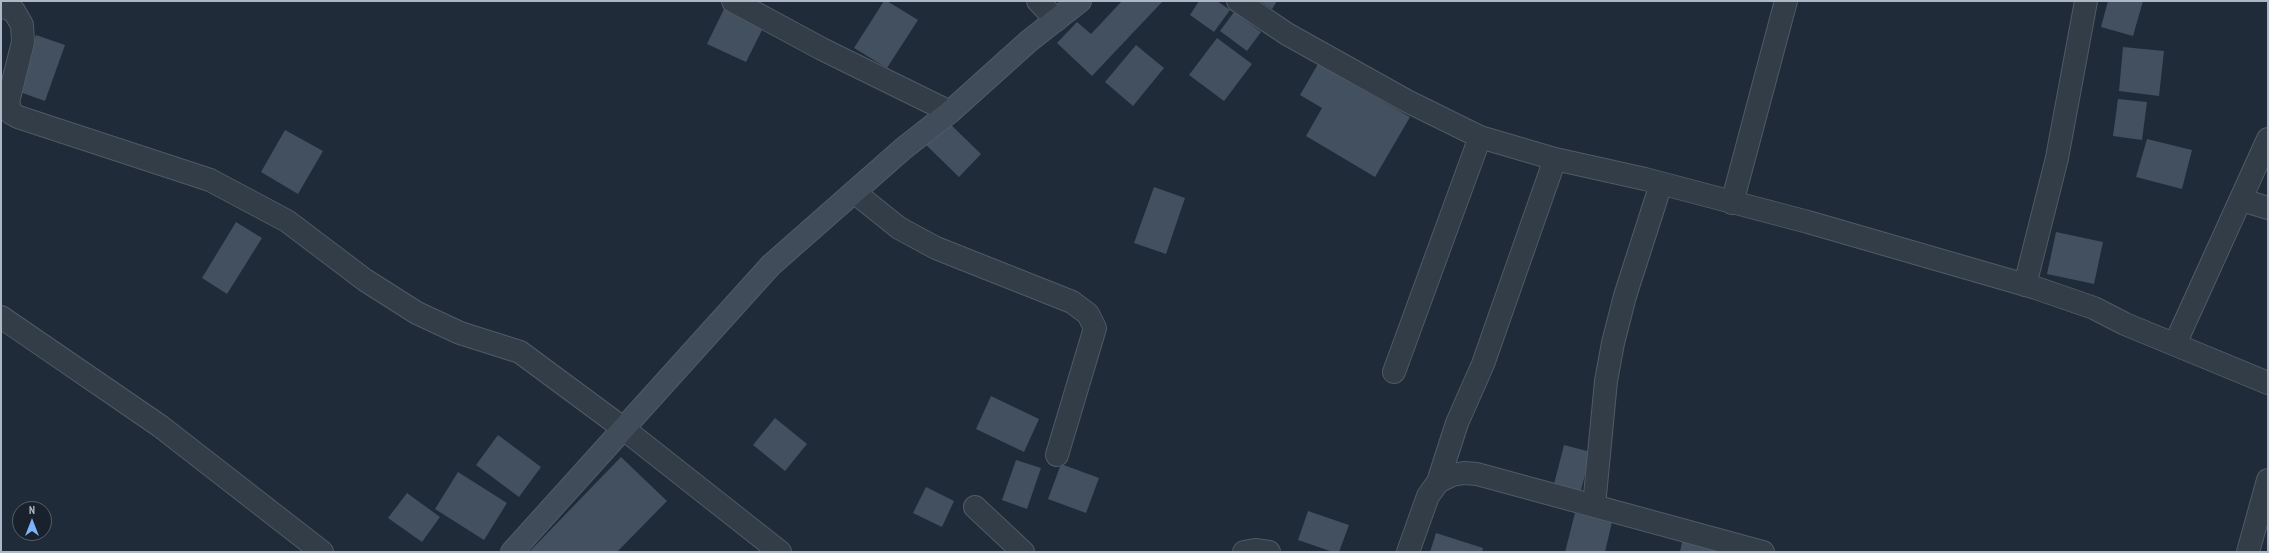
<!DOCTYPE html>
<style>
body{margin:0}
#map{position:relative;width:2269px;height:553px;overflow:hidden;background:#1f2b38;font-family:"PT Sans Narrow",sans-serif}
canvas{display:block}
.frame{position:absolute;inset:0;border:2px solid #adb7c5;pointer-events:none}
.north{position:absolute;left:12px;top:501px;width:40px;height:40px;box-sizing:border-box;background:#19222c;border:1px solid #545e69;border-radius:50%;rotate:0deg;font-size:11px;font-weight:700;line-height:16px;text-align:center;color:#adb7c5}
.north::after{content:'';display:block;margin:auto;width:14px;height:18px;background:#7db3fa;clip-path:polygon(50% 0,100% 100%,50% 72%,0 100%)}
</style>
<div id="map">
<canvas width="2269" height="553"></canvas>
<div class="frame"></div>
<div class="north">N</div>
</div>
<script>
const ctx = document.querySelector('canvas').getContext('2d');
ctx.lineJoin = 'round';
function fillPath(path, color) { ctx.fillStyle = color; ctx.fill(path, 'evenodd'); }
const poly = rows => new Path2D(rows.map(r => 'M' + r).join(''));
function trace(path, color, width, dash) { ctx.strokeStyle = color; ctx.lineWidth = width; ctx.lineCap = dash ? 'butt' : 'round'; ctx.setLineDash(dash || []); ctx.stroke(path); }
fillPath(poly([
 [884,1,887,1,918,20,887,68,854,48],
 [1122,1,1163,1,1092,76,1057,43,1077,22,1091,34],
 [1199,1,1217,1,1230,10,1214,32,1190,15],
 [1260,1,1277,1,1272,9],
 [2108,1,2143,1,2133,36,2101,27],
 [725,7,764,26,746,62,707,44],
 [1234,12,1261,32,1247,51,1220,31],
 [36,35,65,45,45,101,17,91],
 [1217,38,1252,64,1224,101,1189,75],
 [1136,45,1164,68,1133,106,1105,82],
 [2123,47,2164,51,2159,96,2119,91],
 [1318,64,1410,117,1375,177,1306,136,1322,108,1300,95],
 [2118,99,2147,102,2142,140,2113,136],
 [945,119,981,154,959,177,923,142],
 [285,130,323,151,298,194,261,172],
 [2147,139,2192,150,2182,189,2136,177],
 [1154,187,1185,198,1166,254,1134,243],
 [236,222,262,238,227,294,202,278],
 [2056,232,2103,242,2094,284,2047,274],
 [991,396,1039,419,1024,452,976,429],
 [775,418,807,444,785,471,753,445],
 [498,435,541,467,519,497,476,465],
 [1564,445,1591,452,1580,494,1553,488],
 [621,457,667,501,617,552,529,552],
 [1016,460,1041,468,1027,509,1002,500],
 [1061,464,1099,478,1086,513,1048,499],
 [458,472,507,503,484,540,435,509],
 [926,487,954,501,942,527,913,513],
 [407,493,440,517,422,542,388,518],
 [1308,511,1349,525,1339,552,1333,552,1298,540],
 [1575,513,1612,522,1605,552,1565,552],
 [1436,533,1483,548,1482,552,1430,552],
 [1682,542,1722,551,1722,552,1680,552]
]), '#425060');
const street = poly([
 [733,1,822,49,950,112],
 [1038,1,1056,20],
 [1238,1,1287,34,1407,101,1480,137,1555,159,1645,179,1808,222,2036,288,2094,308,2125,324,2268,383],
 [1,6,14,11,22,25,23,42,8,102,11,113,18,117,210,180,287,221,365,280,417,313,460,333,520,352,624,429,780,552],
 [854,192,899,228,936,248,1072,302,1088,314,1095,328,1057,455],
 [2242,200,2268,208],
 [1732,203,1786,1],
 [2025,285,2057,158,2086,1],
 [1,317,160,426,322,552],
 [2175,344,2268,139],
 [1394,372,1480,137],
 [1438,482,1457,423,1483,364,1555,159],
 [1594,506,1606,381,1613,343,1625,296,1661,184],
 [975,507,1023,552],
 [1244,552,1255,550,1269,552],
 [1408,552,1428,496,1438,482,1452,475,1464,473,1477,474,1763,552],
 [2248,552,2268,480]
]);
const secondary = poly([
 [512,552,771,265,904,148,950,112,1029,41,1080,1]
]);
trace(street, '#505a66', 24);
trace(secondary, '#505a66', 24);
trace(street, '#333d48', 22);
trace(secondary, '#414c5b', 22);
</script>
